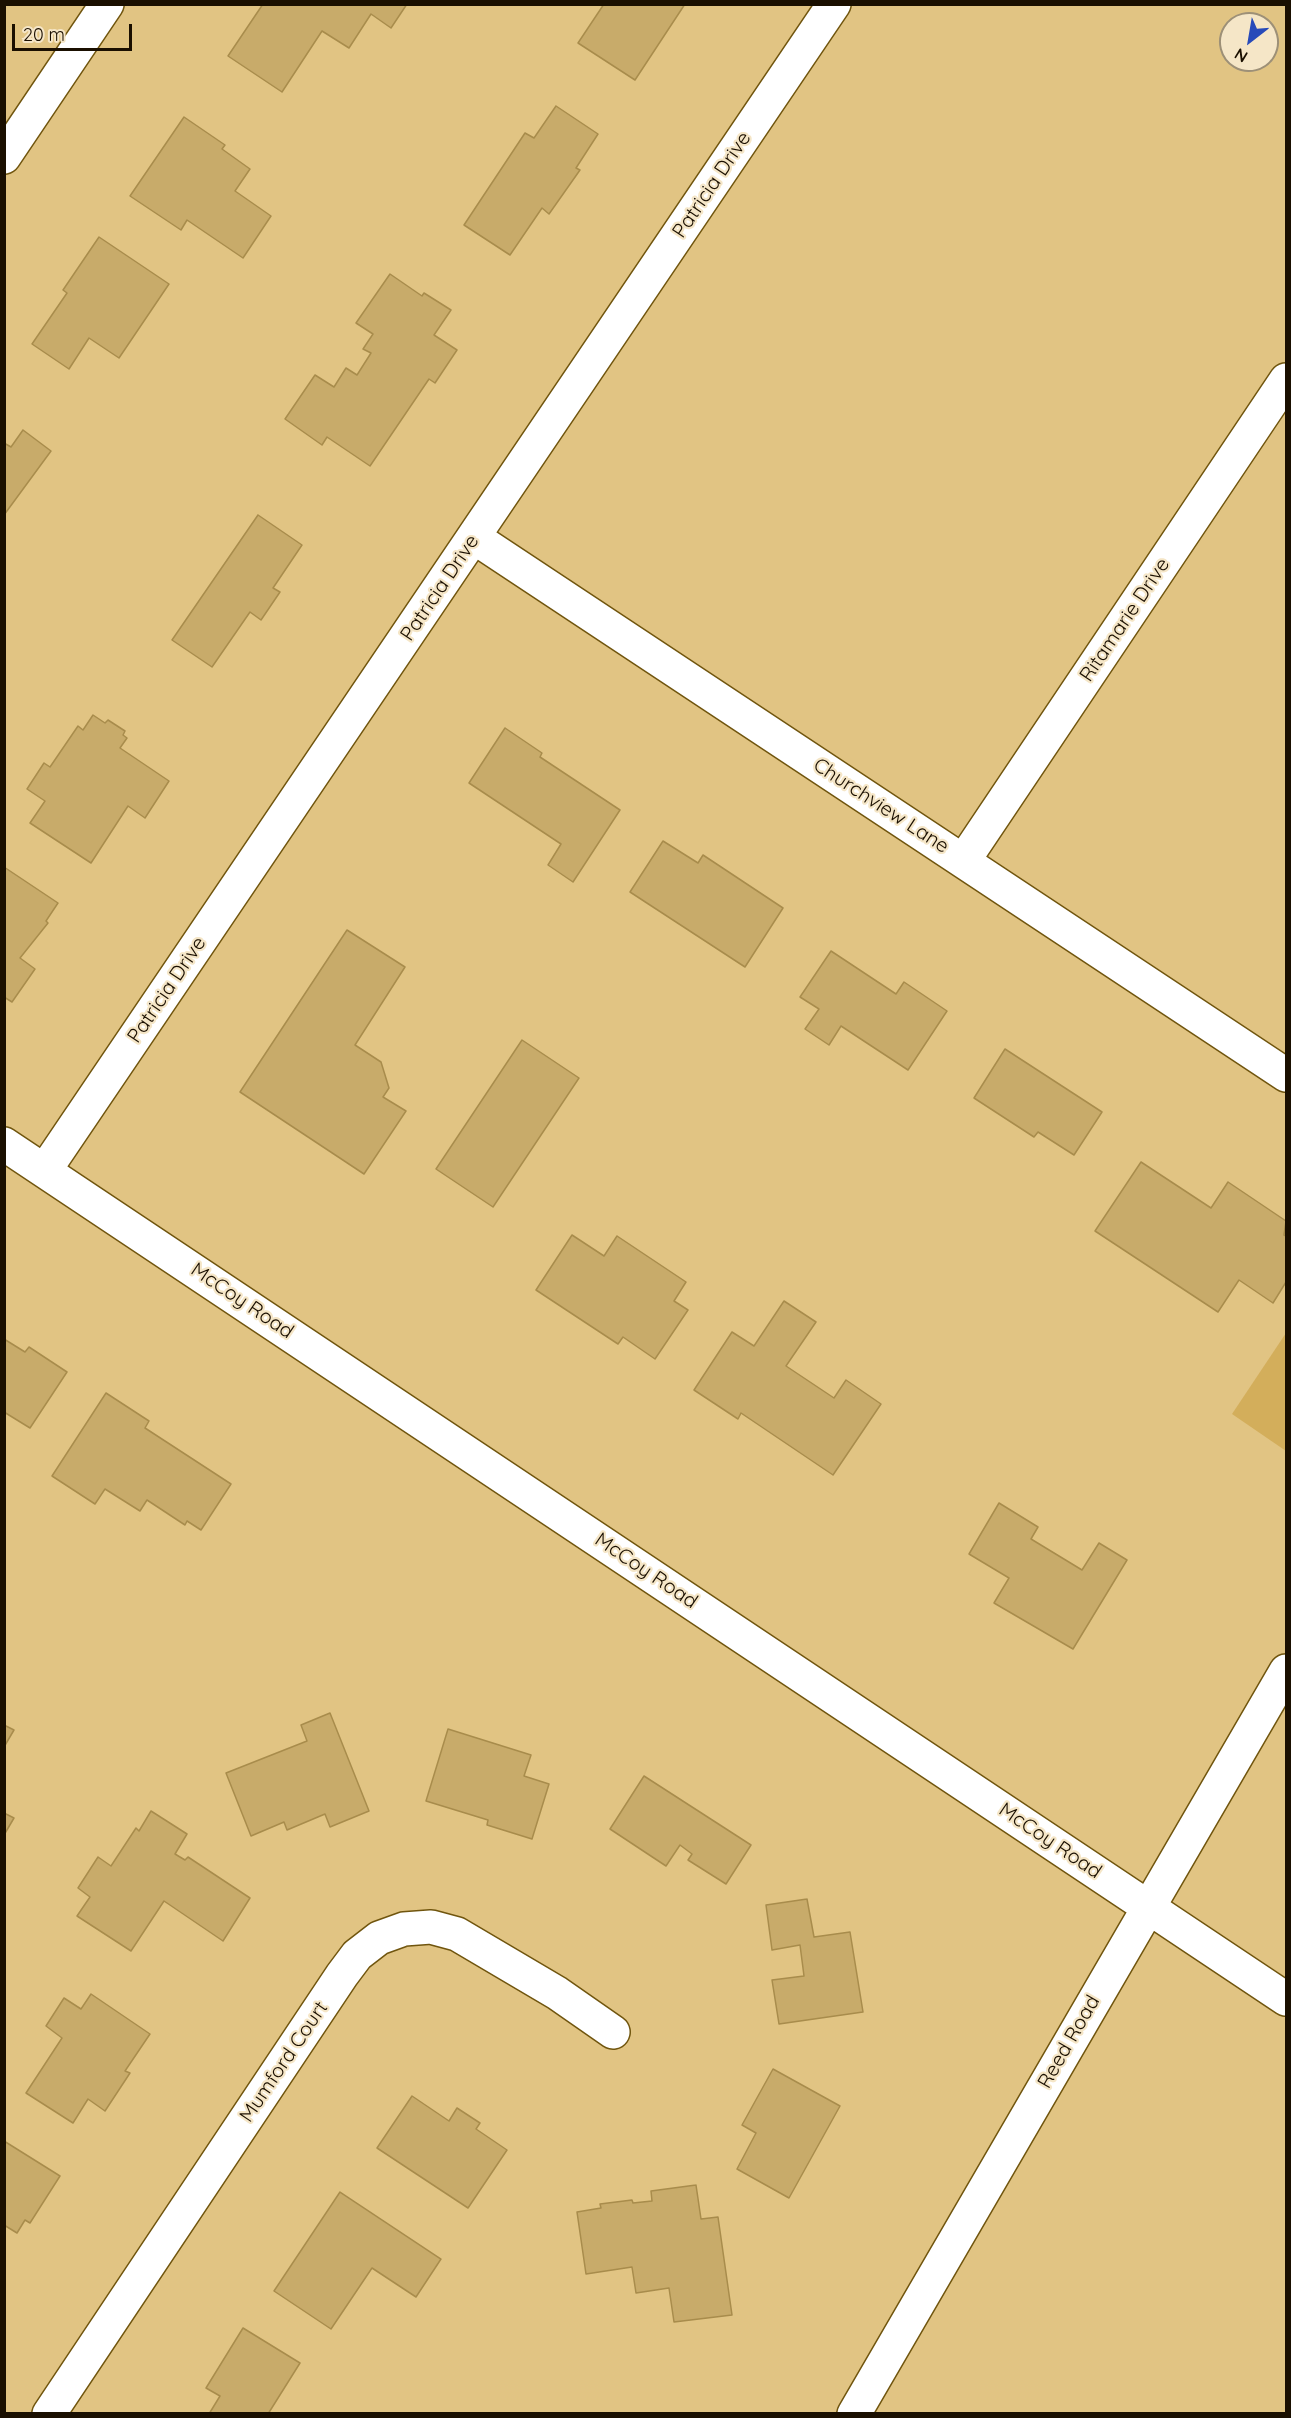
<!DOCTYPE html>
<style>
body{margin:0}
#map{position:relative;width:1291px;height:2418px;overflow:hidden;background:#e1c483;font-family:Quicksand,sans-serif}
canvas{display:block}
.frame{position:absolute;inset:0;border:6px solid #1a0f00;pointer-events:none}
.north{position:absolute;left:1219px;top:12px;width:60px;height:60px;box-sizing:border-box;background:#f5e6c7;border:2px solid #9d9077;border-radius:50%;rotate:211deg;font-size:16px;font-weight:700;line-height:24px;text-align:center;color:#1a0f00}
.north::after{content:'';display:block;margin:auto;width:21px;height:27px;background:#274ab9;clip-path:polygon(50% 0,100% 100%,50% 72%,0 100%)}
.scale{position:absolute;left:12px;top:24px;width:120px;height:27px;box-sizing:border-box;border:3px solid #1a0f00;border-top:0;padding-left:8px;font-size:18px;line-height:21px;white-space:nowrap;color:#1a0f00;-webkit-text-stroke:4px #f5e6c7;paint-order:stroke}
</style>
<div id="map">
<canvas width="1291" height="2418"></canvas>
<div class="frame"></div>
<div class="north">N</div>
<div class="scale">20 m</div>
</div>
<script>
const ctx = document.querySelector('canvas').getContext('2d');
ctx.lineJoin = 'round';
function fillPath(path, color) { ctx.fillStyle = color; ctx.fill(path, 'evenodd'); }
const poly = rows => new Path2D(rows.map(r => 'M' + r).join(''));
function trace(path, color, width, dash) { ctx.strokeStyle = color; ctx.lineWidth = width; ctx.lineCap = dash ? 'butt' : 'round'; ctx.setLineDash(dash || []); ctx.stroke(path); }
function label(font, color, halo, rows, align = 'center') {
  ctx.font = font + ' Quicksand,sans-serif'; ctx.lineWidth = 4.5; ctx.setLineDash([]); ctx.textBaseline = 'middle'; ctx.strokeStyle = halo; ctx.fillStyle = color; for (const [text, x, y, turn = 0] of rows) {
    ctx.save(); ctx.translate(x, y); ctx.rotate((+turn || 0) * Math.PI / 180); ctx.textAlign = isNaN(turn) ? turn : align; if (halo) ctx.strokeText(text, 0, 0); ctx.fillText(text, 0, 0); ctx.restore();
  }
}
fillPath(poly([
 [1286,1333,1286,1451,1232,1414]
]), '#d3ae5b');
const building = poly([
 [263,4,407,4,391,28,371,14,349,48,322,31,282,92,228,56,263,4],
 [604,4,685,4,635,80,578,43,604,4],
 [556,106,598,134,576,168,580,170,549,214,542,208,510,255,464,225,525,133,534,138,556,106],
 [184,117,225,145,222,149,250,169,235,191,271,216,243,258,187,220,181,230,130,196,184,117],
 [99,237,169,284,119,358,89,338,69,369,32,344,67,293,63,290,99,237],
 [390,274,422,296,424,293,451,310,434,335,457,350,435,383,429,379,370,466,327,437,322,445,285,419,315,375,334,387,346,368,357,375,371,353,363,349,373,334,356,323,390,274],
 [23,430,51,451,4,515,4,443,11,447,23,430],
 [258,515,302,545,273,588,280,592,261,620,250,612,212,667,172,640,258,515],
 [93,715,105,723,108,720,125,731,123,735,127,738,120,748,169,781,145,818,128,806,91,863,30,823,45,801,27,789,44,763,50,767,78,726,83,730,93,715],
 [505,728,542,753,540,757,620,810,573,882,548,865,561,844,469,783,505,728],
 [663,841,698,863,703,855,783,908,745,967,630,892,663,841],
 [4,867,58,903,46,921,48,923,20,958,35,969,12,1002,4,997,4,867],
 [347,930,405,967,355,1045,381,1062,389,1088,383,1097,406,1111,364,1174,240,1092,347,930],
 [831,951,896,994,904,982,947,1011,908,1070,841,1026,829,1045,805,1029,819,1009,800,997,831,951],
 [522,1040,579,1078,493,1207,436,1169,522,1040],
 [1005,1049,1102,1112,1074,1155,1038,1132,1034,1137,974,1098,1005,1049],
 [1141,1162,1211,1208,1228,1182,1286,1221,1284,1235,1286,1236,1286,1282,1273,1303,1239,1280,1218,1312,1095,1231,1141,1162],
 [572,1235,604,1256,617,1236,686,1282,674,1301,688,1310,655,1359,623,1337,618,1344,536,1290,572,1235],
 [784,1301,816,1322,786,1366,834,1398,846,1380,881,1404,833,1475,741,1413,738,1419,694,1390,732,1332,754,1346,784,1301],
 [4,1339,25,1352,29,1347,67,1372,30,1428,4,1412,4,1339],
 [106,1393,149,1421,145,1428,231,1484,201,1530,187,1521,185,1525,147,1500,140,1511,105,1489,95,1504,52,1476,106,1393],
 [999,1503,1038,1527,1031,1539,1082,1570,1099,1543,1127,1560,1073,1649,994,1603,1009,1578,969,1554,999,1503],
 [330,1713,369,1811,330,1827,325,1814,287,1830,284,1822,251,1836,226,1773,307,1741,301,1725,330,1713],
 [4,1725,14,1730,4,1747,4,1725],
 [448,1729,531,1755,524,1776,549,1784,532,1839,487,1825,488,1820,426,1801,448,1729],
 [644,1776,751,1845,726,1884,688,1860,692,1854,680,1845,666,1866,610,1829,644,1776],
 [151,1811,187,1834,175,1854,185,1860,188,1857,250,1898,223,1941,164,1901,131,1951,77,1916,90,1897,78,1888,98,1857,111,1866,136,1828,139,1831,151,1811],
 [4,1813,14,1818,4,1835,4,1813],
 [807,1899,814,1937,850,1932,863,2012,779,2024,772,1980,804,1976,800,1945,772,1950,766,1905,807,1899],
 [91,1994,150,2034,125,2071,130,2073,105,2111,88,2099,73,2123,26,2093,62,2038,46,2026,64,1998,81,2009,91,1994],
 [773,2069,840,2106,789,2198,737,2169,756,2133,742,2125,773,2069],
 [412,2096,449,2121,457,2108,480,2123,476,2129,507,2150,468,2208,377,2148,412,2096],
 [4,2141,60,2176,30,2223,25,2220,17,2233,4,2225,4,2141],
 [696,2185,701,2219,718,2217,732,2315,674,2322,669,2288,636,2293,632,2267,586,2274,577,2212,601,2208,600,2204,632,2200,633,2203,652,2201,651,2191,696,2185],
 [340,2192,441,2259,416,2297,372,2268,331,2329,274,2291,340,2192],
 [243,2328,300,2363,268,2414,209,2414,220,2396,206,2388,243,2328]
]);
fillPath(building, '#c8ab6a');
trace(building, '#a88c4c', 1.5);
const minor = poly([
 [4,157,107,4],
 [475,538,1286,1075],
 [964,860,1286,380],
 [45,1170,834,4],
 [49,2414,342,1975,357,1955,379,1938,404,1929,431,1927,457,1934,557,1993,613,2032]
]);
const secondary = poly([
 [4,1144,1286,1999],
 [854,2414,1286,1671]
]);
trace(minor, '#70550e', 36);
trace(secondary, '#70550e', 36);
trace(minor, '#fff', 33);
trace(secondary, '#fff', 33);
label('20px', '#1a0f00', '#f5e6c7', [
 ["Patricia Drive",712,185,-56],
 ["Patricia Drive",440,588,-56],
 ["Ritamarie Drive",1125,620,-56],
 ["Churchview Lane",881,806,33],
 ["Patricia Drive",167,990,-56],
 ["McCoy Road",242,1301,34],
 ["McCoy Road",646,1571,34],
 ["McCoy Road",1050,1841,34],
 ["Reed Road",1069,2042,-60],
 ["Mumford Court",284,2062,-56]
]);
</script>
